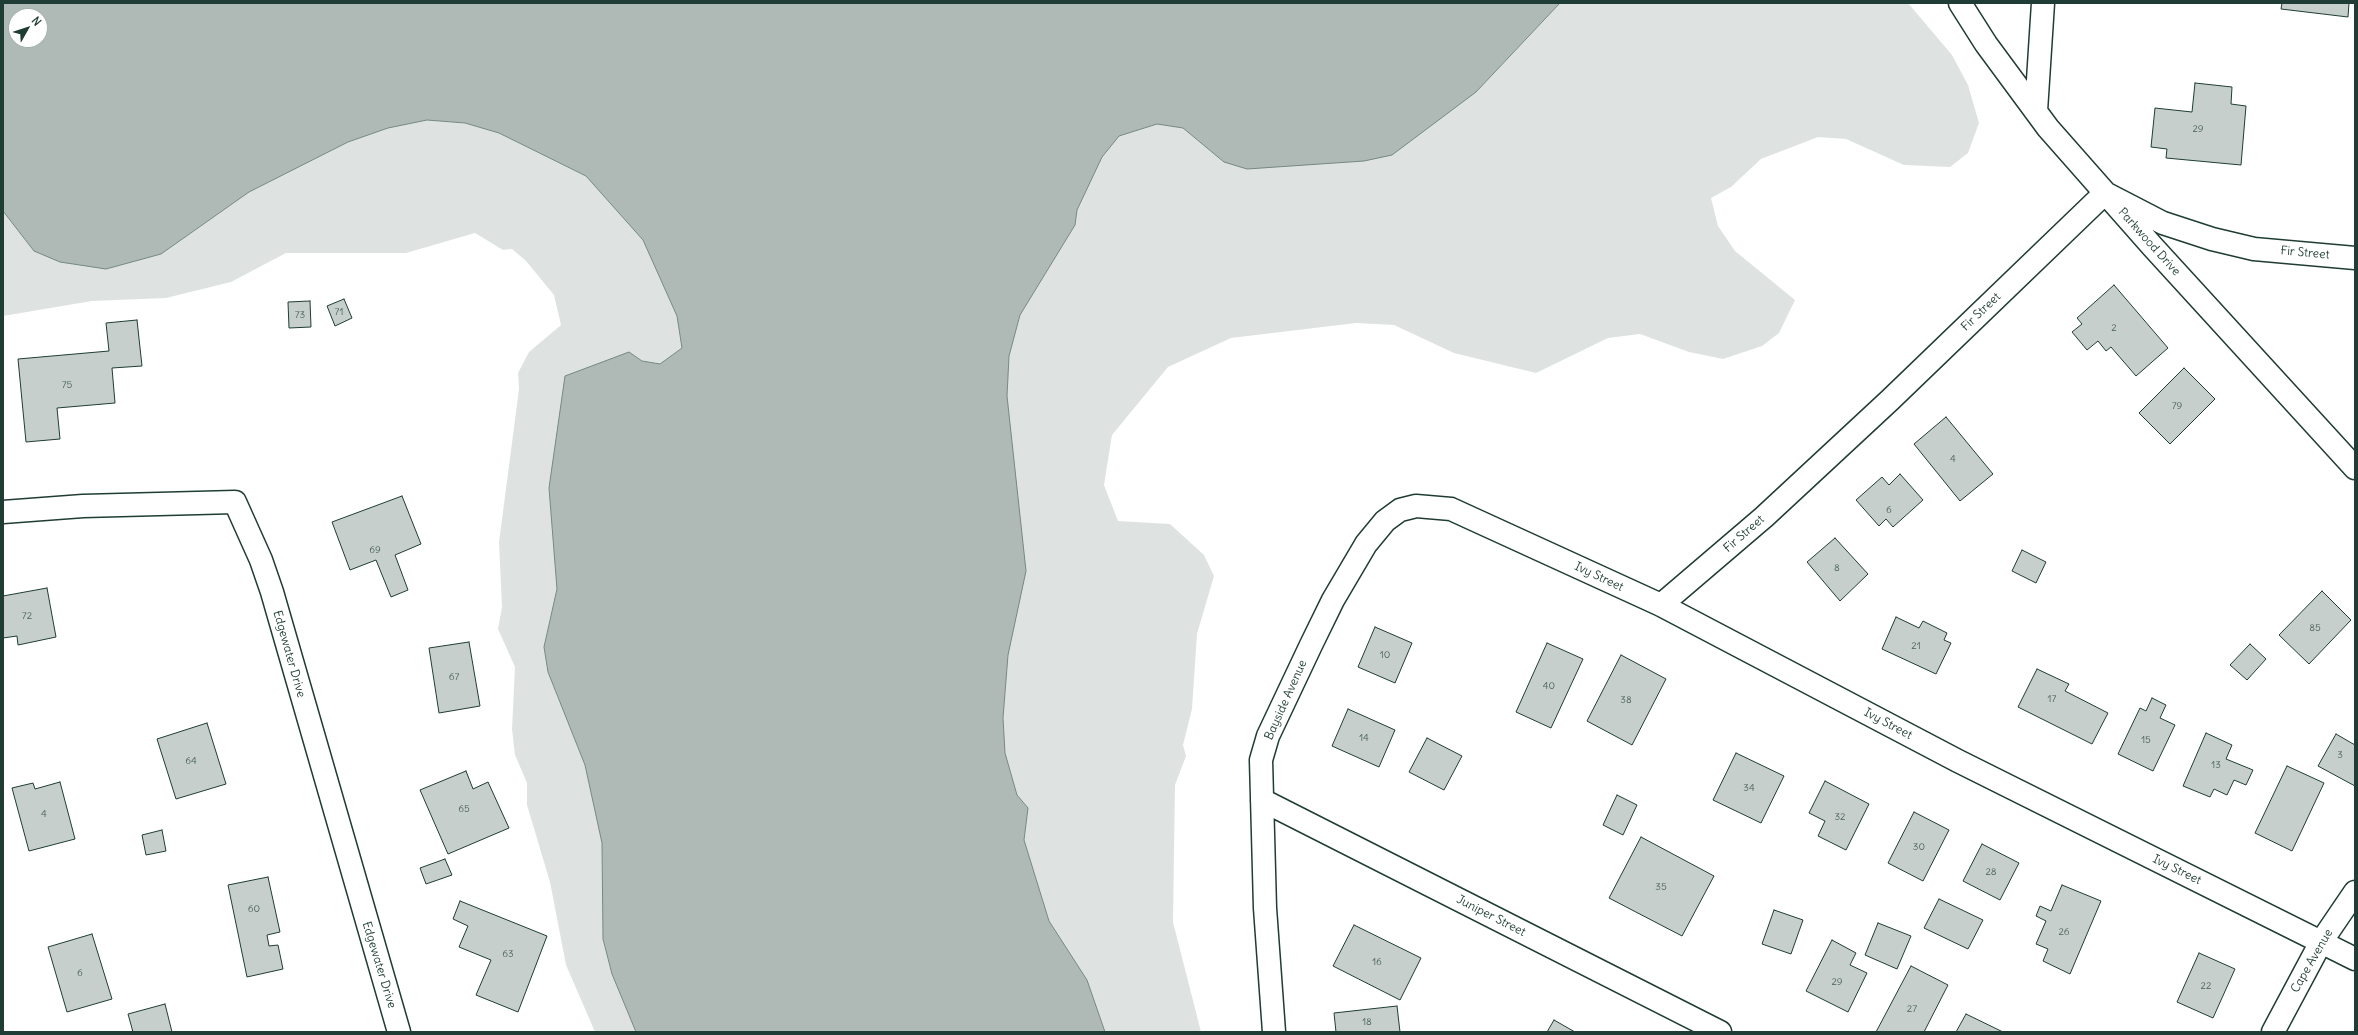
<!DOCTYPE html>
<style>
body{margin:0}
#map{position:relative;width:2358px;height:1035px;overflow:hidden;background:#fff;font-family:Delius,sans-serif}
canvas{display:block}
.frame{position:absolute;inset:0;border:4px solid #1f3d34;pointer-events:none}
.north{position:absolute;left:8px;top:8px;width:40px;height:40px;box-sizing:border-box;background:#fff;border:1px solid #a5b1ae;border-radius:50%;rotate:51deg;font-size:11px;font-weight:700;line-height:16px;text-align:center;color:#1f3d34}
.north::after{content:'';display:block;margin:auto;width:14px;height:18px;background:#1f3d34;clip-path:polygon(50% 0,100% 100%,50% 72%,0 100%)}
</style>
<div id="map">
<canvas width="2358" height="1035"></canvas>
<div class="frame"></div>
<div class="north">N</div>
</div>
<script>
const ctx = document.querySelector('canvas').getContext('2d');
ctx.lineJoin = 'round';
function fillPath(path, color) { ctx.fillStyle = color; ctx.fill(path, 'evenodd'); }
const poly = rows => new Path2D(rows.map(r => 'M' + r).join(''));
function trace(path, color, width, dash) { ctx.strokeStyle = color; ctx.lineWidth = width; ctx.lineCap = dash ? 'butt' : 'round'; ctx.setLineDash(dash || []); ctx.stroke(path); }
function label(font, color, halo, rows, align = 'center') {
  ctx.font = font + ' Delius,sans-serif'; ctx.lineWidth = 3.5; ctx.setLineDash([]); ctx.textBaseline = 'middle'; ctx.strokeStyle = halo; ctx.fillStyle = color; for (const [text, x, y, turn = 0] of rows) {
    ctx.save(); ctx.translate(x, y); ctx.rotate((+turn || 0) * Math.PI / 180); ctx.textAlign = isNaN(turn) ? turn : align; if (halo) ctx.strokeText(text, 0, 0); ctx.fillText(text, 0, 0); ctx.restore();
  }
}
fillPath(poly([
 [1560,3,1908,3,1952,55,1968,85,1979,123,1968,153,1950,167,1904,165,1846,139,1818,137,1761,159,1731,187,1711,198,1718,226,1735,251,1795,300,1779,333,1762,346,1723,359,1689,352,1640,334,1608,338,1536,373,1454,353,1394,325,1356,323,1231,338,1168,367,1112,435,1104,485,1118,521,1170,524,1204,555,1214,576,1197,634,1192,709,1183,745,1186,756,1175,785,1173,922,1201,1032,1105,1032,1087,980,1049,921,1024,840,1028,808,1017,795,1005,753,1003,718,1008,655,1007,396,1009,356,1020,315,1075,225,1077,210,1102,156,1119,136,1157,124,1183,128,1224,162,1476,92],
 [427,120,465,123,499,133,586,176,643,240,677,316,682,348,660,364,642,361,629,352,549,488,557,589,544,647,548,672,585,765,602,843,603,939,612,974,636,1032,595,1032,566,965,550,882,527,805,527,783,515,755,512,729,515,667,498,629,502,607,499,542,519,389,518,373,529,352,561,325,554,295,526,261,512,249,503,250,475,233,406,253,286,253,231,282,166,298,92,301,3,316,3,211,34,251,161,254,249,192,348,142,388,128]
]), '#dee3e2');
const water = poly([
 [3,3,1560,3,1476,92,1392,155,1364,161,1247,169,1224,162,1183,128,1157,124,1119,136,1102,157,1077,210,1075,225,1020,315,1009,356,1007,396,1026,571,1008,655,1003,718,1005,753,1017,795,1028,808,1024,840,1049,921,1087,980,1105,1032,636,1032,612,974,603,939,602,843,585,765,548,672,544,647,557,589,549,488,565,376,629,352,642,361,660,364,682,348,677,316,643,240,586,176,499,133,465,123,427,120,388,128,348,142,249,192,161,254,106,269,60,262,34,251,3,211,3,3],
 [16,16,40,16,40,40,16,40,16,16]
]);
fillPath(water, '#afbab7');
trace(water, '#758883', 1);
const building = poly([
 [2282,3,2349,3,2348,17,2281,9,2282,3],
 [2195,83,2232,87,2231,104,2246,106,2241,165,2166,158,2167,149,2151,147,2155,108,2192,112,2195,83],
 [2114,285,2168,348,2136,376,2111,347,2106,351,2098,341,2087,350,2072,332,2082,324,2077,318,2114,285],
 [344,299,352,318,335,326,327,306,344,299],
 [310,301,311,327,289,328,288,302,310,301],
 [137,320,142,366,112,368,115,403,57,408,60,439,26,442,18,359,109,351,106,323,137,320],
 [2184,368,2215,399,2170,444,2139,413,2184,368],
 [1946,417,1993,474,1960,501,1914,444,1946,417],
 [1900,474,1923,500,1893,527,1886,519,1879,526,1856,500,1882,477,1889,485,1900,474],
 [402,496,421,544,395,555,408,590,391,597,376,560,350,570,332,522,402,496],
 [1835,538,1868,574,1840,601,1807,562,1835,538],
 [2022,550,2046,562,2036,583,2012,571,2022,550],
 [47,588,56,637,18,645,17,636,3,638,3,596,47,588],
 [2322,591,2351,620,2309,664,2279,635,2322,591],
 [1896,617,1919,628,1923,621,1947,633,1944,640,1951,643,1936,674,1882,649,1896,617],
 [1375,627,1412,643,1395,683,1358,667,1375,627],
 [469,642,480,706,439,713,429,648,469,642],
 [1547,643,1583,659,1551,728,1516,712,1547,643],
 [2250,644,2266,659,2247,680,2230,665,2250,644],
 [1621,655,1666,679,1632,745,1587,721,1621,655],
 [2037,669,2069,684,2065,691,2108,713,2092,744,2018,707,2037,669],
 [2152,698,2166,705,2160,718,2175,725,2153,771,2118,754,2140,708,2146,711,2152,698],
 [1348,709,1395,730,1379,767,1332,746,1348,709],
 [207,723,226,784,176,799,157,739,207,723],
 [2206,733,2232,745,2226,759,2253,770,2246,785,2234,780,2227,795,2214,789,2210,797,2183,786,2206,733],
 [2336,734,2355,745,2355,786,2318,766,2336,734],
 [1427,738,1462,756,1444,790,1409,772,1427,738],
 [1736,753,1784,776,1761,823,1713,800,1736,753],
 [2287,766,2324,783,2292,851,2255,833,2287,766],
 [466,771,473,789,488,782,509,828,448,854,420,790,466,771],
 [1825,781,1869,804,1846,850,1818,836,1825,821,1809,813,1825,781],
 [60,782,75,839,29,851,12,788,33,783,35,789,60,782],
 [1617,795,1637,805,1623,835,1603,825,1617,795],
 [1914,812,1949,830,1923,881,1888,863,1914,812],
 [162,830,166,851,146,855,142,835,162,830],
 [1641,837,1714,876,1682,936,1609,898,1641,837],
 [1982,844,2019,863,2000,900,1963,881,1982,844],
 [445,859,452,875,426,884,420,868,445,859],
 [268,877,280,932,267,935,269,946,278,945,283,969,247,977,228,885,268,877],
 [2062,885,2101,901,2070,974,2043,961,2048,949,2036,944,2046,921,2036,916,2040,906,2051,911,2062,885],
 [1939,899,1983,920,1968,949,1924,928,1939,899],
 [460,901,547,936,518,1012,476,995,491,960,459,947,468,926,453,919,460,901],
 [1774,910,1803,920,1791,954,1762,944,1774,910],
 [1878,923,1911,936,1897,969,1865,955,1878,923],
 [1354,925,1421,958,1400,1000,1333,966,1354,925],
 [92,934,112,999,67,1012,48,947,92,934],
 [1832,940,1856,953,1850,965,1867,973,1848,1012,1806,991,1832,940],
 [2199,953,2235,969,2213,1018,2177,1002,2199,953],
 [1911,966,1948,985,1924,1032,1876,1032,1911,966],
 [165,1004,172,1032,133,1032,128,1014,165,1004],
 [1397,1006,1400,1032,1336,1032,1334,1013,1397,1006],
 [1966,1014,2003,1032,1956,1032,1966,1014],
 [1554,1020,1575,1032,1547,1032,1554,1020]
]);
fillPath(building, '#c7cfcc');
trace(building, '#1f3d34', 1);
const minor = poly([
 [1960,3,1986,44,2048,128,2152,246,2355,468],
 [2036,111,2043,3],
 [3,512,83,506,235,502,261,560,272,592,399,1032],
 [1661,605,1764,517,1890,400,2105,193,2163,223,2212,239,2254,249,2355,258],
 [1262,800,1720,1032],
 [1274,1032,1265,908,1261,760,1268,736,1311,645,1333,600,1366,544,1385,521,1400,510,1416,506,1451,509,1661,605,1958,761,2355,959],
 [2273,1032,2321,942,2355,892]
]);
trace(minor, '#1f3d34', 25);
trace(minor, '#fff', 22);
label('10px', '#49625a', null, [
 ["29",2198,129],
 ["71",339,312],
 ["73",300,315],
 ["2",2114,328],
 ["75",67,385],
 ["79",2177,406],
 ["4",1953,459],
 ["6",1889,510],
 ["69",375,550],
 ["8",1837,568],
 ["72",27,616],
 ["85",2315,628],
 ["21",1916,646],
 ["10",1385,655],
 ["67",454,677],
 ["40",1549,686],
 ["17",2052,699],
 ["38",1626,700],
 ["14",1364,738],
 ["15",2146,740],
 ["3",2340,755],
 ["64",191,761],
 ["13",2216,765],
 ["34",1749,788],
 ["65",464,809],
 ["4",44,814],
 ["32",1840,817],
 ["30",1919,847],
 ["28",1991,872],
 ["35",1661,887],
 ["60",254,909],
 ["26",2064,932],
 ["63",508,954],
 ["16",1377,962],
 ["6",80,973],
 ["29",1837,982],
 ["22",2206,986],
 ["27",1912,1009],
 ["18",1367,1022]
]);
label('12px', '#1f3d34', '#fff', [
 ["Parkwood Drive",2149,242,48],
 ["Fir Street",2305,253,5],
 ["Fir Street",1981,312,-44],
 ["Fir Street",1744,534,-41],
 ["Ivy Street",1599,577,25],
 ["Edgewater Drive",289,654,74],
 ["Bayside Avenue",1286,700,-66],
 ["Ivy Street",1888,724,28],
 ["Ivy Street",2177,870,26],
 ["Juniper Street",1491,916,27],
 ["Cape Avenue",2312,961,-60],
 ["Edgewater Drive",379,965,73]
]);
</script>
